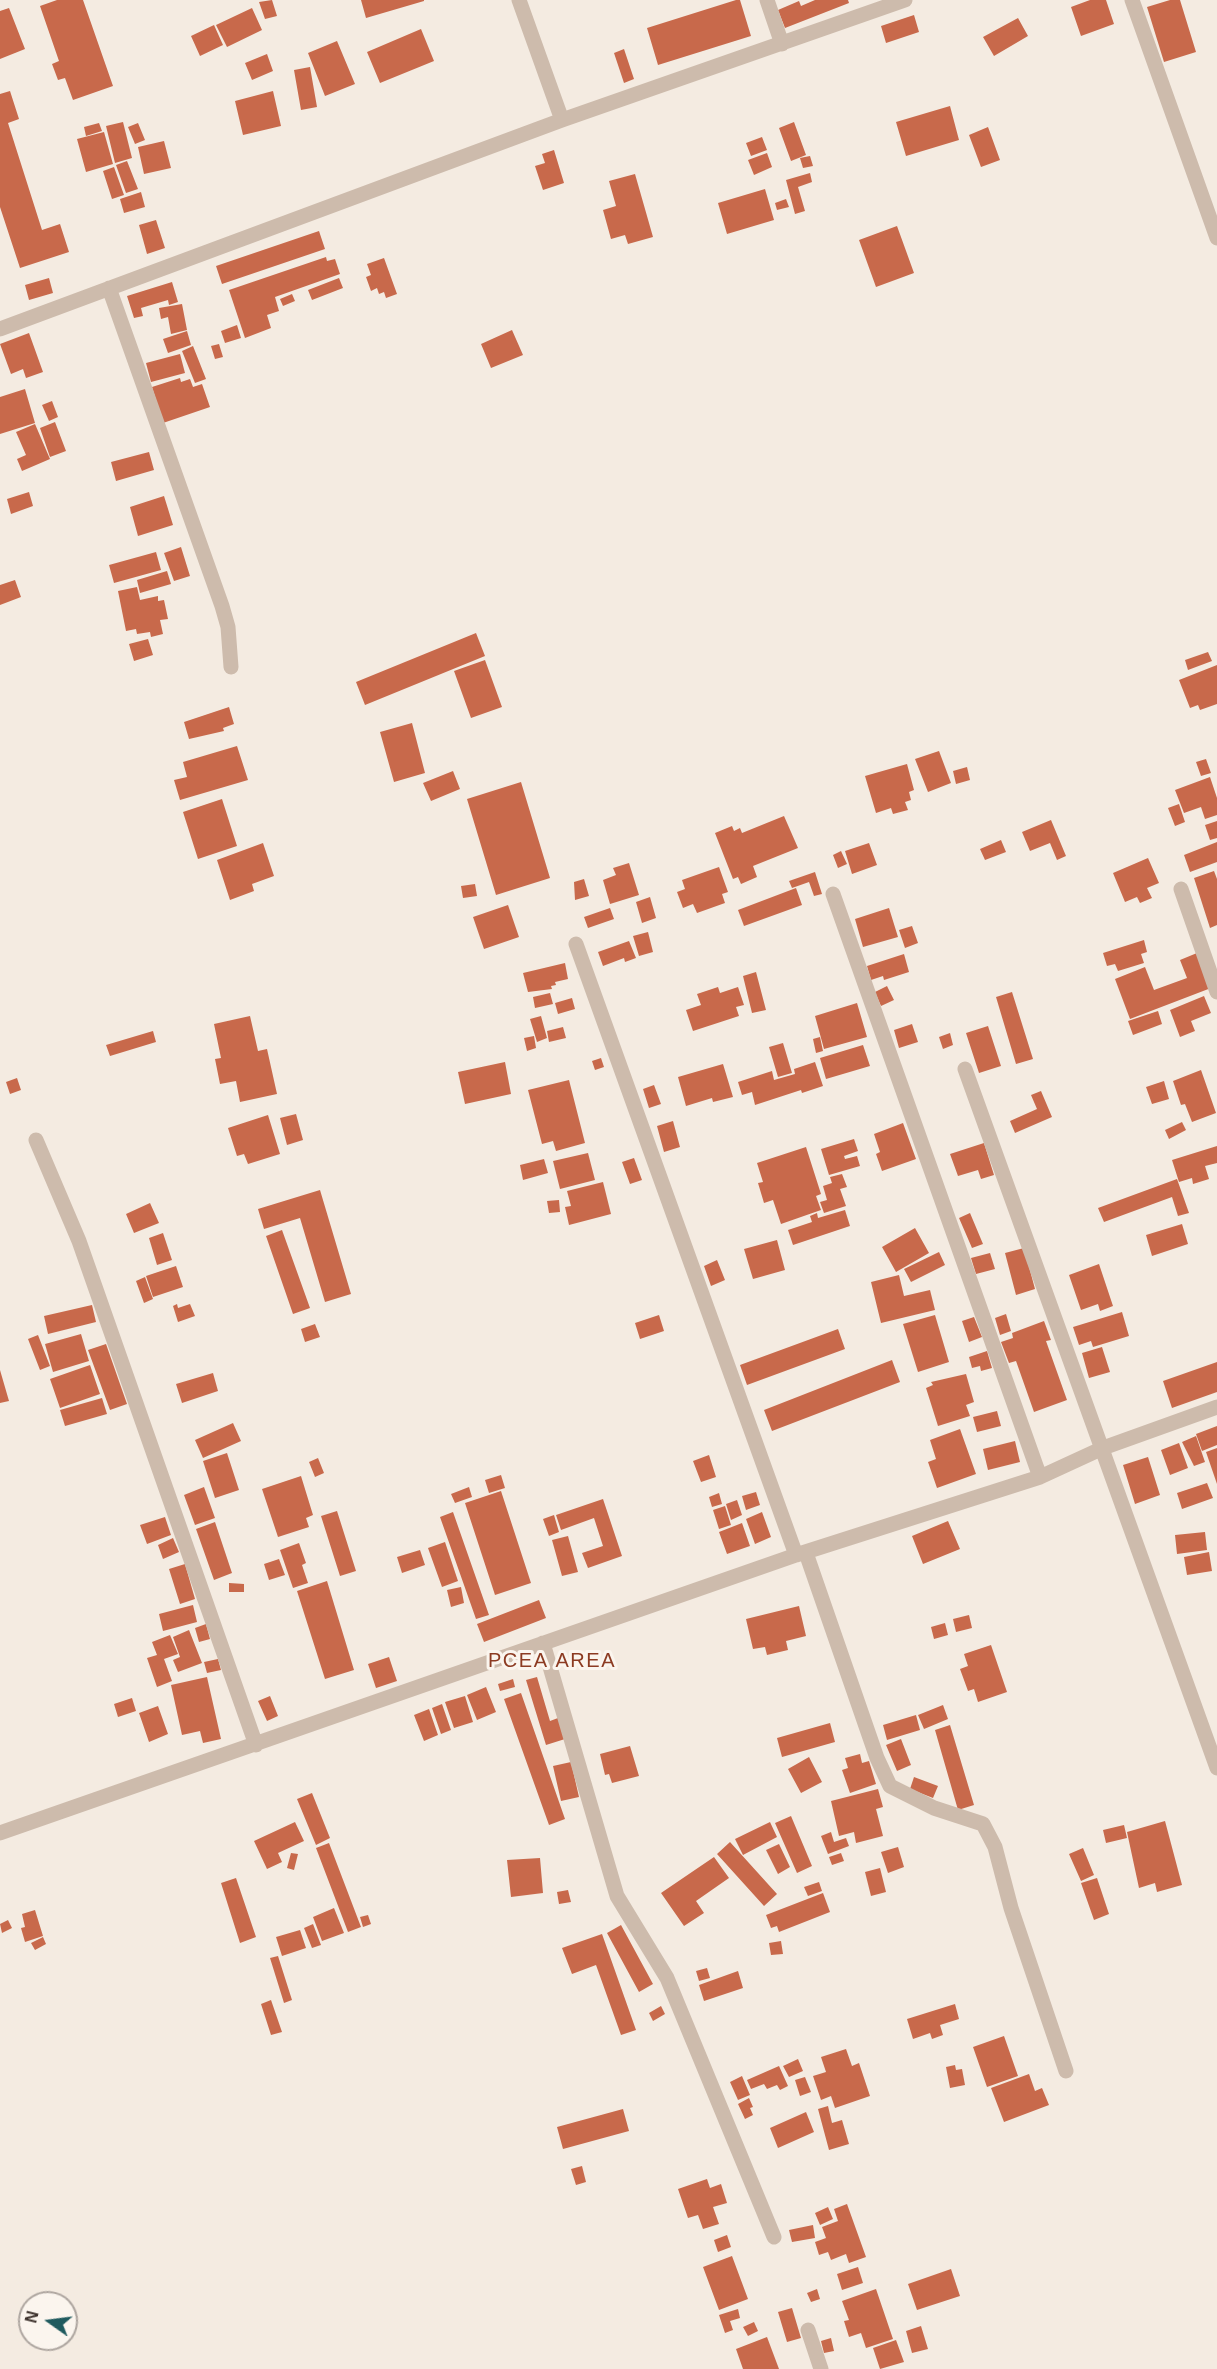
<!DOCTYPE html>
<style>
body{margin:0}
#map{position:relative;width:1217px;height:2369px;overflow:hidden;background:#f4ebe1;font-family:Arial,sans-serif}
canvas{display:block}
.north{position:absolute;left:18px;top:2291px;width:60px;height:60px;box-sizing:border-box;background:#fbf5ee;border:2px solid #aea6a0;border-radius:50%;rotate:284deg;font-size:16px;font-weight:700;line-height:24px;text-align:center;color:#3b302b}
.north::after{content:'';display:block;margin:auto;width:21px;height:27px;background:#1f5a5e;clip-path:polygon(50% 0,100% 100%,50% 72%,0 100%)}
</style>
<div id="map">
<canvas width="1217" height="2369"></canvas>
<div class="north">N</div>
</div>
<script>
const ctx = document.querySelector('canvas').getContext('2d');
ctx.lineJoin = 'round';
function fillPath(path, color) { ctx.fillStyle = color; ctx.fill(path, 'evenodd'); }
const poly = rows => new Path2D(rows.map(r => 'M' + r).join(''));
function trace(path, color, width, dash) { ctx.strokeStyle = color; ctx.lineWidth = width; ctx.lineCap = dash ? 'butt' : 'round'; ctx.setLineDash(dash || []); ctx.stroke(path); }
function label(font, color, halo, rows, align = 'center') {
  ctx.font = font + ' Arial,sans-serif'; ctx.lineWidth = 6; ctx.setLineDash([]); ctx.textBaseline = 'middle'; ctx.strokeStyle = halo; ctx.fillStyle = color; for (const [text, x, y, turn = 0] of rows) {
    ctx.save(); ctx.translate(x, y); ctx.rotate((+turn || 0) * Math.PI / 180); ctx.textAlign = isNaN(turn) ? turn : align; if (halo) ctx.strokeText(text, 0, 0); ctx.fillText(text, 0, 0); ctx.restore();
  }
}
fillPath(poly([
 [57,0,83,0,113,86,73,100,65,78,58,80,52,64,59,61,40,6],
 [272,0,277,16,265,19,259,2],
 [361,0,424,0,424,1,366,18],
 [736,0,740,0,751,36,658,65,647,28],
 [815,0,848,0,849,3,785,28,778,10,799,1,801,6],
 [1090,0,1106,0,1114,24,1081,36,1071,7],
 [1170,0,1180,0,1196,52,1164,62,1147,7],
 [9,8,25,49,0,59,0,11],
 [252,8,262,30,227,47,216,25],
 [914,15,919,32,886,43,881,26],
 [1018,18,1028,36,994,56,983,37],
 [214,25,223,45,200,56,191,36],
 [421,29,434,61,380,83,367,52],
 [337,41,355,84,325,96,308,53],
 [624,49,634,79,624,83,614,53],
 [267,54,273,71,252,80,245,63],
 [310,67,317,107,301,110,294,70],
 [10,91,19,119,8,123,42,230,60,224,69,252,20,268,0,207,0,94],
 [273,91,281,126,243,135,235,101],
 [950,106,959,140,906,156,896,122],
 [123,122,132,158,115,163,106,126],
 [794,122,806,155,791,161,779,128],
 [99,123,102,131,86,136,84,127],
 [138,123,145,140,135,144,128,127],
 [988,127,1000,160,981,167,969,135],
 [104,132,113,164,86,172,77,139],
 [762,137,767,150,751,156,746,143],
 [164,141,171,168,144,174,138,147],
 [554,150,564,183,543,190,535,166,545,163,542,154],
 [767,153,772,167,754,175,748,160],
 [810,156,813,166,803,168,800,158],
 [127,161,138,189,126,193,116,165],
 [114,167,124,195,112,199,103,171],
 [810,173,812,182,798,187,805,211,795,214,786,180],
 [635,174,653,237,628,244,625,235,611,239,603,210,616,206,609,181],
 [765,189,774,220,727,234,718,203],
 [141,192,145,207,124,213,120,199],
 [786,199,789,207,777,210,775,203],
 [156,220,165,248,147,254,139,225],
 [897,226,914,273,876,287,859,240],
 [319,231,325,249,222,284,216,266],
 [326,257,327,261,335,259,340,274,275,297,279,311,267,315,271,328,245,338,229,290],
 [384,258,397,294,386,298,384,292,379,294,377,288,371,291,366,277,371,275,367,264],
 [49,278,53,293,29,300,25,285],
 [339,278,343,288,312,300,308,290],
 [172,282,178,302,169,305,168,300,141,308,143,316,134,318,127,296],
 [292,294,295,301,283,306,280,299],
 [182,304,187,330,171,334,168,317,161,319,159,308],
 [237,325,241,338,225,343,221,331],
 [512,330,523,355,491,368,481,344],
 [187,331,191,345,168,353,163,339],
 [29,333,43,372,26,378,23,369,11,374,0,344],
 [219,344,223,357,215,359,211,346],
 [193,346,206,379,195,383,182,351],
 [180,354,185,373,151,382,146,363],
 [180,378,181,382,190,379,193,387,202,384,210,407,163,423,152,387],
 [25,389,35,423,0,434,0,397],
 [52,401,58,417,49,421,42,405],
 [55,422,66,451,50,457,40,428],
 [35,424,50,459,22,471,17,459,26,455,16,432],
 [149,452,154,470,116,481,111,462],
 [29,492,33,506,11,514,7,499],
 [164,496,173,525,138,536,130,507],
 [181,547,190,576,174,581,164,553],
 [156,552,161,570,114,583,109,565],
 [167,571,171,584,140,593,137,580],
 [15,580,21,597,0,605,0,585],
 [137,587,140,600,158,596,158,601,164,600,168,619,160,620,163,634,151,637,150,632,137,634,136,629,126,631,118,591],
 [476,633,485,656,365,705,356,682],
 [148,639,153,655,134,661,129,644],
 [1208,652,1212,661,1188,670,1185,660],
 [485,660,502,707,471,718,454,671],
 [1217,665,1217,704,1200,710,1198,705,1190,708,1179,680],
 [229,707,234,724,223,728,224,731,189,739,184,722],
 [412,723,425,773,394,782,380,732],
 [237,746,248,780,180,800,174,780,187,777,183,762],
 [939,751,951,783,928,792,915,759],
 [1206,759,1211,773,1201,776,1196,762],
 [907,764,914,790,909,792,911,800,905,802,908,810,893,814,891,808,876,813,865,776],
 [967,767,970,780,956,784,953,771],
 [453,771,460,789,431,801,423,783],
 [1210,777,1217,798,1217,815,1205,819,1201,807,1184,813,1175,790],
 [521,782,550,878,496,895,467,799],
 [222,799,237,846,198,859,183,812],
 [1179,804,1185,822,1175,826,1168,808],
 [784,816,798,848,753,866,757,877,741,884,738,877,733,879,715,833,732,826,734,831,740,828,742,833],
 [1051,820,1066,856,1057,860,1050,843,1030,851,1022,832],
 [1217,821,1217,838,1210,840,1205,825],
 [1001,840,1006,852,985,860,980,849],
 [1217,842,1217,862,1190,872,1184,855],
 [263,843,274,876,252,884,254,891,230,900,217,860],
 [869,843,877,865,852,874,845,851],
 [841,851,847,864,838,868,833,855],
 [1148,858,1159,883,1147,888,1152,898,1140,903,1137,897,1125,902,1113,873],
 [629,863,639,895,610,904,603,880,616,875,613,868],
 [719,867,728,892,722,894,725,903,697,913,693,904,683,908,677,892,685,889,682,880],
 [1214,871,1217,879,1217,925,1210,928,1194,878],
 [815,872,822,894,814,896,809,882,792,888,789,881],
 [584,879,589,896,575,900,574,882],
 [475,884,477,896,463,898,461,886],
 [796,888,802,905,744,926,738,910],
 [650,897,656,918,642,923,636,902],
 [508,905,519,937,484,949,473,917],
 [610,908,614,919,588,928,584,917],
 [889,908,898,937,863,947,855,919],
 [912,926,918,943,905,948,899,930],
 [648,932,653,952,639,956,633,936],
 [1144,940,1147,952,1141,954,1144,963,1118,971,1115,964,1107,966,1103,953],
 [629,941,636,958,625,962,624,958,603,966,598,952],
 [1197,953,1211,988,1130,1019,1115,979,1145,967,1154,990,1187,978,1180,960],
 [904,954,909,972,884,980,883,976,871,980,867,966],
 [565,963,568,979,555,982,556,985,551,986,552,989,528,992,523,973],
 [756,972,766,1010,752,1013,743,976],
 [887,986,894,1000,881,1006,875,992],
 [718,987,720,993,738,987,744,1005,736,1007,739,1016,693,1031,686,1010,701,1005,697,994],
 [1012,992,1033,1059,1016,1064,996,997],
 [550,993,553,1004,535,1008,533,997],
 [1204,996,1211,1013,1191,1021,1195,1031,1180,1037,1170,1010],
 [572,998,575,1009,558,1014,555,1003],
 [857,1003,867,1037,824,1049,815,1016],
 [1158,1011,1162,1024,1133,1035,1128,1021],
 [250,1016,258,1051,267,1049,277,1094,240,1102,236,1081,220,1084,215,1059,221,1058,214,1024],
 [541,1016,547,1038,537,1042,530,1019],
 [912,1024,918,1042,899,1048,894,1030],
 [988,1026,1001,1066,979,1073,966,1033],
 [563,1027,566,1038,549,1042,547,1031],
 [153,1031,156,1042,110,1056,106,1045],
 [950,1033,953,1045,943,1049,939,1037],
 [534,1036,536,1048,527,1051,524,1038],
 [820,1037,823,1051,816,1053,813,1039],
 [783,1043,792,1073,778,1077,769,1047],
 [863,1045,870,1066,826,1079,820,1058],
 [601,1058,604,1067,595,1070,592,1061],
 [505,1062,511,1094,465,1104,458,1072],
 [815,1062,823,1086,802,1093,801,1090,755,1105,752,1092,742,1095,738,1082,772,1071,774,1080,795,1074,794,1069],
 [723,1064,733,1097,713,1102,712,1098,686,1106,678,1077],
 [1201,1070,1216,1113,1192,1122,1185,1104,1181,1105,1173,1081],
 [17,1078,21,1090,10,1094,6,1082],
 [569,1080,585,1143,556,1151,553,1141,542,1144,528,1090],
 [1164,1081,1169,1099,1152,1104,1146,1087],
 [654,1085,661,1104,649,1108,643,1089],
 [1041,1091,1052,1117,1015,1133,1010,1121,1037,1109,1031,1095],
 [296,1114,303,1140,287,1145,280,1118],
 [268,1115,280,1154,248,1164,244,1154,237,1156,228,1128],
 [673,1121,680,1147,664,1152,657,1126],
 [1182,1122,1186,1130,1169,1139,1165,1130],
 [903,1123,916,1159,882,1171,876,1154,880,1152,874,1134],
 [854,1139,858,1151,844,1156,845,1159,857,1156,860,1166,829,1175,821,1149],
 [984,1143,994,1175,981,1179,978,1170,958,1176,950,1154],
 [1217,1146,1217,1163,1205,1166,1209,1179,1193,1184,1192,1178,1179,1182,1172,1160],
 [806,1147,821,1194,816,1196,821,1210,781,1224,773,1200,764,1203,758,1183,763,1182,757,1163],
 [588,1153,595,1180,560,1189,553,1161],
 [634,1158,642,1180,630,1184,622,1162],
 [544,1159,548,1173,523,1180,520,1165],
 [842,1174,847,1187,840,1189,846,1206,824,1213,820,1202,827,1200,823,1186,832,1183,830,1177],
 [1177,1179,1189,1213,1178,1216,1172,1197,1104,1222,1098,1208],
 [603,1182,611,1214,569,1225,565,1207,571,1206,567,1191],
 [320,1190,351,1294,325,1302,300,1218,264,1229,258,1209],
 [559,1200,560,1212,549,1213,547,1201],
 [150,1203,159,1223,134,1233,126,1214],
 [845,1210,850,1226,793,1245,788,1230,812,1222,810,1216,817,1213,818,1218],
 [970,1213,983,1244,972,1248,959,1218],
 [1182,1224,1188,1244,1152,1256,1146,1235],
 [915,1228,929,1253,896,1272,882,1247],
 [282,1230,310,1308,293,1314,266,1236],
 [163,1233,172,1260,157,1265,149,1238],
 [777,1240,785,1270,753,1279,744,1249],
 [1024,1248,1035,1289,1016,1295,1005,1253],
 [939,1252,945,1265,911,1282,904,1269],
 [990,1253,995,1269,976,1274,971,1258],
 [717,1260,725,1280,711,1286,704,1266],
 [1099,1264,1113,1306,1100,1311,1098,1304,1081,1310,1069,1275],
 [176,1266,183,1287,153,1297,146,1276],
 [899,1275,904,1296,930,1290,935,1310,881,1323,871,1282],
 [145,1277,153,1299,144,1303,136,1281],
 [177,1304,178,1308,190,1304,195,1316,178,1322,173,1306],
 [92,1305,96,1322,48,1334,44,1316],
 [1122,1312,1129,1336,1093,1347,1091,1341,1079,1345,1073,1327],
 [1006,1314,1011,1331,1000,1335,995,1318],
 [659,1315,664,1331,640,1339,635,1323],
 [935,1315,949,1362,918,1372,903,1324],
 [974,1317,982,1337,969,1342,962,1321],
 [1044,1321,1051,1340,1046,1341,1067,1400,1034,1412,1016,1361,1009,1363,1001,1342,1013,1338,1012,1333],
 [315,1324,320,1337,305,1342,301,1329],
 [838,1329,845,1349,747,1385,740,1365],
 [81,1334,89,1361,53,1372,45,1344],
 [38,1335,50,1366,40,1370,28,1339],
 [106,1344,127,1404,110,1410,88,1350],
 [1102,1347,1110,1372,1089,1378,1082,1353],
 [987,1351,992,1368,981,1371,980,1366,972,1368,969,1357],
 [892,1360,900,1382,772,1431,764,1410],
 [1217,1362,1217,1392,1172,1408,1163,1381],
 [90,1365,100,1394,60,1408,50,1379],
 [0,1370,9,1401,0,1403],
 [213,1373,218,1391,182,1403,176,1384],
 [966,1374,974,1402,966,1405,970,1416,938,1426,926,1388,933,1385,931,1382],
 [102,1398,107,1414,65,1426,60,1410],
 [997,1411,1001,1426,977,1432,973,1417],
 [233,1423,241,1441,203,1458,195,1440],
 [1217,1426,1217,1445,1202,1451,1196,1434],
 [960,1429,976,1474,937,1488,928,1462,936,1459,930,1440],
 [1196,1436,1205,1462,1194,1466,1182,1442],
 [1015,1441,1020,1462,988,1470,983,1449],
 [1179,1443,1188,1468,1170,1475,1161,1450],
 [1217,1448,1217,1484,1206,1452],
 [227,1453,239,1490,215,1498,203,1461],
 [709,1455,716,1477,701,1482,693,1461],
 [1148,1457,1160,1495,1135,1504,1123,1465],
 [318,1458,324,1473,315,1477,309,1462],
 [501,1475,505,1488,489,1493,485,1480],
 [301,1476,313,1515,306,1518,309,1527,278,1537,262,1489],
 [1207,1483,1213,1498,1182,1509,1177,1493],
 [204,1487,215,1518,195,1525,184,1495],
 [469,1487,472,1497,455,1503,451,1494],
 [501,1491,531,1583,495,1595,465,1503],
 [756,1492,760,1505,746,1510,742,1496],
 [719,1493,722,1504,712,1507,709,1497],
 [603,1499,622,1556,588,1568,582,1553,603,1546,594,1518,561,1530,556,1515],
 [737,1500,742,1515,731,1520,726,1504],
 [725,1506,731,1525,719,1529,713,1510],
 [337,1511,356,1571,340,1576,321,1516],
 [453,1512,489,1615,476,1619,440,1517],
 [762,1512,771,1537,755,1544,746,1519],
 [554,1515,559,1532,549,1536,543,1519],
 [165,1517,171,1535,147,1544,140,1525],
 [948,1521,960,1549,923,1564,912,1536],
 [215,1522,232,1573,214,1580,196,1529],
 [742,1523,750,1546,727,1554,719,1532],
 [1205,1532,1207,1550,1177,1554,1175,1535],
 [568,1536,578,1572,562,1576,552,1540],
 [173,1538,179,1552,163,1559,158,1545],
 [445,1542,458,1581,442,1587,428,1548],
 [299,1543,306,1563,302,1565,308,1583,293,1588,280,1550],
 [420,1550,425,1565,402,1573,397,1557],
 [1209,1552,1212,1571,1187,1575,1184,1557],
 [279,1559,285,1575,269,1580,264,1564],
 [185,1564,195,1599,180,1604,169,1569],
 [327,1581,354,1670,325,1679,297,1591],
 [229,1583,244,1584,244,1592,229,1592],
 [461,1587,464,1603,451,1607,447,1590],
 [539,1600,546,1618,484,1642,477,1624],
 [193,1605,197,1622,163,1631,159,1614],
 [799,1606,806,1636,786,1641,788,1650,767,1655,765,1647,753,1649,746,1619],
 [969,1615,972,1628,956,1632,953,1619],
 [945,1623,948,1635,934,1639,931,1627],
 [206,1624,210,1639,199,1642,195,1628],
 [189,1630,202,1663,178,1672,173,1660,180,1657,173,1637],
 [170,1635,178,1654,164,1659,172,1681,157,1687,147,1658,157,1655,152,1642],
 [991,1645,1007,1692,978,1702,974,1689,968,1691,960,1669,968,1666,964,1654],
 [389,1657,397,1681,376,1688,368,1664],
 [218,1659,221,1670,207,1673,204,1662],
 [207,1677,221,1739,203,1743,200,1731,182,1735,171,1685],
 [537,1677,550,1721,558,1718,565,1739,546,1745,526,1680],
 [513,1679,515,1687,500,1691,498,1684],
 [486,1687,496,1712,477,1720,467,1695],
 [521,1693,565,1819,549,1825,504,1699],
 [270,1696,278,1716,267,1721,258,1701],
 [465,1696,473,1722,454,1728,445,1702],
 [132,1698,136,1711,118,1717,114,1704],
 [442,1704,451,1730,441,1734,432,1708],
 [943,1705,948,1719,924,1729,918,1715],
 [158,1706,168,1734,149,1742,139,1713],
 [429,1709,438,1735,424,1741,414,1715],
 [916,1715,920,1730,887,1740,883,1725],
 [830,1723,835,1742,782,1757,777,1738],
 [950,1725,974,1805,958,1810,935,1730],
 [901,1739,911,1765,897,1771,886,1745],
 [630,1746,639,1776,612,1783,609,1774,605,1775,600,1754],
 [860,1754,862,1763,869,1761,876,1784,850,1793,842,1770,848,1768,845,1758],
 [809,1757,822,1782,801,1793,788,1769],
 [571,1762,579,1797,561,1801,553,1766],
 [914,1777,938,1786,933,1798,910,1789],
 [878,1789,883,1807,876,1809,883,1836,856,1843,854,1832,839,1836,831,1801],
 [312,1793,330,1838,316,1845,297,1799],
 [791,1816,812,1866,797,1873,775,1823],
 [1165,1821,1182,1885,1157,1892,1155,1883,1139,1888,1127,1832],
 [295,1822,304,1841,278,1853,282,1862,267,1869,254,1841],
 [770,1822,777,1837,743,1855,735,1839],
 [1124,1825,1127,1838,1106,1843,1103,1830],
 [831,1832,834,1842,846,1838,849,1846,828,1854,821,1836],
 [730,1842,777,1894,764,1906,717,1854],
 [329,1843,361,1927,348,1932,316,1848],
 [779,1844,790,1867,778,1874,766,1850],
 [898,1847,904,1867,888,1873,881,1852],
 [1083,1848,1094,1875,1081,1881,1069,1854],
 [291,1853,298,1854,294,1870,287,1868],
 [841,1853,844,1861,832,1865,829,1857],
 [714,1857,729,1878,696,1901,704,1913,684,1926,661,1893],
 [540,1858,543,1893,511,1897,507,1860],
 [880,1868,886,1892,871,1896,865,1872],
 [236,1878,256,1937,240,1943,221,1883],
 [1097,1878,1109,1914,1094,1920,1081,1883],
 [819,1882,822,1891,808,1896,804,1887],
 [568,1890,571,1902,559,1904,557,1892],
 [823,1893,830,1912,779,1932,777,1926,771,1928,766,1915],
 [334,1908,344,1933,322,1941,313,1917],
 [35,1910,43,1936,25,1942,21,1928,25,1927,22,1914],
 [368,1915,371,1924,363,1927,360,1917],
 [8,1920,12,1928,2,1933,0,1924],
 [313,1924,321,1945,312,1948,304,1928],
 [621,1925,653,1984,639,1992,607,1933],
 [300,1930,306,1948,282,1956,276,1937],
 [602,1934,636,2030,621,2035,596,1965,572,1974,562,1948],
 [43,1937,46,1944,35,1950,31,1943],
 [781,1941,783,1954,771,1955,769,1943],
 [278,1956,292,2000,284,2003,270,1958],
 [707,1968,710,1978,699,1981,696,1971],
 [738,1971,743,1988,704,2001,699,1985],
 [271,2000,282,2032,271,2035,261,2004],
 [955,2004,959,2019,940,2025,943,2035,932,2039,930,2033,913,2039,907,2019],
 [661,2006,665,2014,653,2021,649,2013],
 [1004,2036,1018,2076,987,2087,973,2047],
 [846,2049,852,2066,859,2063,870,2096,835,2108,831,2096,821,2100,813,2076,826,2072,821,2057],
 [798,2059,803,2071,789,2077,783,2066],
 [955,2065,956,2070,962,2069,965,2085,950,2088,946,2067],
 [779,2066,788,2086,780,2090,777,2085,767,2089,764,2084,751,2089,747,2080],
 [1029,2074,1035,2091,1042,2088,1049,2105,1004,2122,991,2088],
 [742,2076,750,2095,738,2100,730,2082],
 [805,2077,811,2092,800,2096,795,2080],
 [749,2098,753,2107,750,2108,753,2115,745,2119,738,2104],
 [828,2106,832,2123,842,2120,849,2144,829,2150,818,2109],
 [623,2109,629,2131,563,2149,557,2127],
 [806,2112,814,2132,778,2148,770,2128],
 [582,2166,586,2182,576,2185,571,2169],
 [707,2179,710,2188,721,2184,727,2203,713,2207,719,2224,703,2229,698,2215,688,2218,678,2189],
 [847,2204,866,2257,849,2263,846,2254,831,2260,828,2252,819,2255,815,2242,826,2238,822,2227,838,2221,834,2209],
 [828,2207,833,2219,820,2225,815,2213],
 [813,2225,815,2238,792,2242,789,2230],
 [727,2235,731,2247,718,2252,714,2240],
 [732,2256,748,2299,719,2310,703,2267],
 [858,2267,863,2283,842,2290,837,2274],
 [951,2269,960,2296,917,2310,908,2284],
 [817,2289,820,2299,811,2302,807,2293],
 [876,2289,893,2339,866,2348,861,2333,849,2337,844,2321,849,2320,842,2301],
 [792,2308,801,2338,787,2342,778,2312],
 [738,2309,740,2318,730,2321,733,2330,725,2333,719,2315],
 [754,2322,758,2331,748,2336,743,2327],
 [921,2326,928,2349,912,2353,906,2331],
 [767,2337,779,2369,743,2369,736,2349],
 [831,2338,834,2351,824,2353,821,2341],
 [896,2340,904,2362,880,2369,873,2348]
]), '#c8694b');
trace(poly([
 [519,0,562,120],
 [767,0,782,44],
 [1132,0,1217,238],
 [109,288,222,606,228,627,231,667],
 [0,329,562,120,905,0],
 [1181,889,1217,992],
 [833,894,1040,1477],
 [576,944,796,1555],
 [965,1069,1217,1768],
 [36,1140,79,1241,256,1745],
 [806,1553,877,1758,890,1786,934,1808,983,1824,995,1847,1011,1908,1066,2071],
 [543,1643,617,1896,667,1978,774,2237],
 [0,1833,796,1555,1040,1477,1103,1448,1217,1407],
 [808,2330,821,2369]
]), '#cdbbac', 15);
ctx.letterSpacing = '1.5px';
label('20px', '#8c3b22', '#fbf5ee', [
 ["PCEA AREA",552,1661]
]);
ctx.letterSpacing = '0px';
</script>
